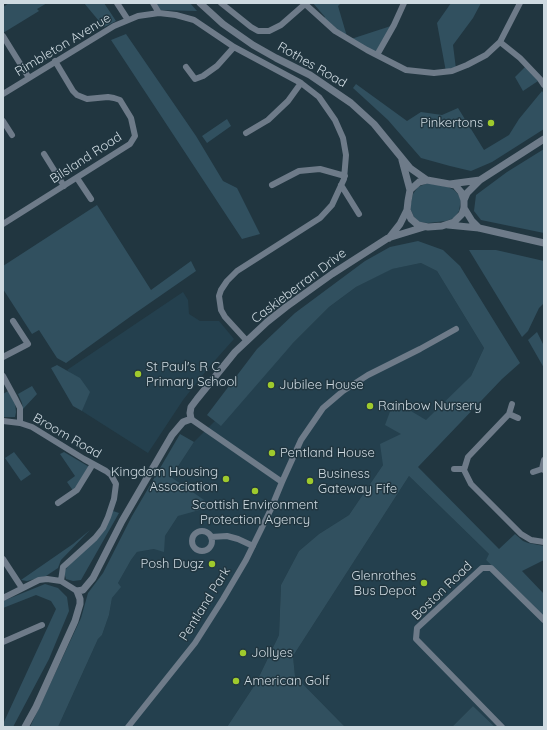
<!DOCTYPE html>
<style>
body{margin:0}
#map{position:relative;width:547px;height:730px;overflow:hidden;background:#213640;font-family:Quicksand,sans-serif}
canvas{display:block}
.frame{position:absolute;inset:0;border:4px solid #cedae1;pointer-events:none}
</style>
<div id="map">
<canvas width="547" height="730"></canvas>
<div class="frame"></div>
</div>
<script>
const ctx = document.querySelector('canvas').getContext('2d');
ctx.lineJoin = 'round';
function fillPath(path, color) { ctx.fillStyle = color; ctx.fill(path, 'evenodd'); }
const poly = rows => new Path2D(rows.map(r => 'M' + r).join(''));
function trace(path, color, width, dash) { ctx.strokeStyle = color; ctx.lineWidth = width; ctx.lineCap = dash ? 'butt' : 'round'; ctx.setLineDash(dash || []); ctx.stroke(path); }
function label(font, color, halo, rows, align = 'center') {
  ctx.font = font + ' Quicksand,sans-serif'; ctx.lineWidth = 3; ctx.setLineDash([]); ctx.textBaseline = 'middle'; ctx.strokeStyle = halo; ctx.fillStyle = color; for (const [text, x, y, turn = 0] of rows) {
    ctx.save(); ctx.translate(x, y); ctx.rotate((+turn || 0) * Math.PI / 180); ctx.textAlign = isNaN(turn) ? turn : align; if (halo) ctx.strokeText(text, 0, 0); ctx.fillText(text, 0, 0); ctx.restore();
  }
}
fillPath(poly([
 [421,263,437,271,484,348,471,376,383,465,349,515,319,534,299,551,281,585,279,635,256,683,227,727,58,727,98,639,102,635,109,615,112,598,120,587,118,583,131,560,137,552,154,549,165,536,178,516,206,502,171,477,194,442,329,307,356,287,391,269],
 [183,292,188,300,189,314,200,321,219,321,234,339,209,367,183,400,148,453,82,411,89,392,67,370],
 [409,476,490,555,486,560,544,617,544,727,495,727,473,706,452,727,345,727,295,676,293,656]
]), '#24404e');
fillPath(poly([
 [9,3,47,3,37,9,39,11,3,33,3,7],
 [84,3,104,3,116,21,104,27],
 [156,3,190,3,197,11,159,10],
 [313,3,341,3,338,6,348,40,394,25,377,55,348,40,335,31,322,20,325,17],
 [451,3,481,3,473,18,453,45,456,69,446,72,437,23],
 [126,34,196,136,223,181,237,188,260,234,242,239,111,40],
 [526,66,538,81,523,91,515,77],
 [356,84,407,121,421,112,442,115,458,108,484,150,509,135,519,119,542,91,544,94,544,129,492,162,471,171,450,166,421,158,388,120,353,88],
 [227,119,231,126,207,143,202,136],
 [544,149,544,233,481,220,474,211,476,195,507,172],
 [428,183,448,187,454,190,458,194,461,200,460,205,459,211,454,218,446,221,428,223,419,222,414,217,410,208,413,194,418,187],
 [97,205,151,290,191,261,196,271,134,314,66,363,57,358,39,330,32,334,3,289,3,266],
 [418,241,443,250,460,266,520,363,502,379,418,467,499,549,515,534,523,541,528,543,544,546,544,560,522,571,544,594,544,617,486,560,489,554,409,476,293,656,295,676,345,727,227,727,256,683,279,635,281,585,299,551,319,534,349,515,383,465,380,444,401,434,385,425,394,401,426,420,471,376,484,348,437,271,421,263,392,269,356,287,329,307,293,343,221,426,207,415,257,349,295,313,365,261,390,247],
 [469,250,496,250,544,261,544,303,539,308,528,331,522,337],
 [537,332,544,346,544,368,528,340],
 [57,365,80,378,90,392,82,411,73,406,51,368],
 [32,386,37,394,23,409,22,403,18,394],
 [8,391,15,403,16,412,15,417,3,417,3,394],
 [180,434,194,442,171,477,207,502,203,509,178,516,165,536,164,552,154,549,137,552,131,560,118,583,121,587,112,598,109,615,102,635,98,639,58,727,30,727,81,618,88,593,103,573,132,516],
 [14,452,31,474,21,481,5,458],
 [64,452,91,468,74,492,67,482,75,476,60,454],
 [113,511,119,513,81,580,73,581,66,579,64,572,73,559,93,542],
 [90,530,61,560,58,568,46,576,27,581,21,580,73,544],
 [45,584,58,588,67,597,69,611,49,659,13,727,3,727,3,724,56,609,51,601,36,595,3,608,3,601],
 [473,706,495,727,452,727]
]), '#31505f');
trace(poly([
 [117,3,128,20],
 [153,3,159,13],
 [221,3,251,27,258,31,269,31,281,25,305,4],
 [304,3,335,31,367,50,406,70,434,73,452,71,467,65,486,55,500,42,520,3],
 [3,36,29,78],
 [500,42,520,58,540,79,544,85],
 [377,55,394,25,404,3],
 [186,67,195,79,203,76,217,66,234,47],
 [3,94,114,26,138,16,159,13,176,15,194,20,234,47,301,83,319,97,335,120,343,138,346,155,344,179,332,205,320,218,237,271,227,281,221,290,219,296,221,310,225,317,247,341],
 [3,121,12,135],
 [246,133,268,120,288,101,301,83],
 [44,154,64,186],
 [77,178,91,199],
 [272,185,299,171,320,169,345,176],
 [341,185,359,214],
 [3,224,130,144,135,136,131,118,120,100,114,98,108,97,87,99,77,95,73,91,55,61],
 [3,357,28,344,13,321],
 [3,376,16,400,20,408,20,423],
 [512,404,509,414,468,457,464,470,471,484,521,534,531,540,544,542],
 [509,414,518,418],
 [3,421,20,423,32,427,84,459,106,471,111,475,116,484,114,499,108,517,103,528,95,538,63,567,61,581],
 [544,460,542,469,544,470],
 [454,469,464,469],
 [533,472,542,469],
 [282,482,301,440,323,408,343,391,368,375,420,349,456,329],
 [58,503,77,490,93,464],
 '192 541a10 10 0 1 1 20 0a10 10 0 1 1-20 0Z',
 [211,537,227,536,238,539,253,546],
 [3,559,22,588],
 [3,598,39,580,47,579,61,581,77,591],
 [3,642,42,625],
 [128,727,195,643,223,599,246,560,270,511,282,482,191,419],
 [502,727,416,639,417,628,482,568,491,568,544,620]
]), '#6e7b89', 6);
trace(poly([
 [200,3,223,24,253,45,276,58,310,75,351,103,374,124,410,168,427,180],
 [402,160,410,190],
 [427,180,455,185,461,192,464,200,464,208,462,214,454,222,442,226,428,227,418,225,411,219,407,210,408,201,410,190,419,182,427,180],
 [450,184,480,180],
 [464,200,467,193,480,180,544,139],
 [464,208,472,221,479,228],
 [448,225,479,228,544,243],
 [389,238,400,224,407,210],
 [25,727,36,707,75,621,80,604,80,599,77,591,83,590,93,578,122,521,172,435,183,422,191,419,190,413,191,407,197,399,235,352,267,322,286,307,332,274,388,238,424,227]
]), '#6e7b89', 7);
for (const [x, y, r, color] of [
 [491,123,4,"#9fca2d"],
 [138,374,4,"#9fca2d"],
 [271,385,4,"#9fca2d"],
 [370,406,4,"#9fca2d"],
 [272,453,4,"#9fca2d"],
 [226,479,4,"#9fca2d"],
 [310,481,4,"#9fca2d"],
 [255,491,4,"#9fca2d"],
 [212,564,4,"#9fca2d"],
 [424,583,4,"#9fca2d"],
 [243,653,4,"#9fca2d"],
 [236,681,4,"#9fca2d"]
]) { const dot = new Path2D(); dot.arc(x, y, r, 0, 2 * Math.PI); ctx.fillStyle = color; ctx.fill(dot); trace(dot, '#213640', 1.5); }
label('13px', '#cedae1', '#213640', [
 ["Rimbleton Avenue",63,45,-31],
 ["Rothes Road",312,65,30],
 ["Bilsland Road",86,158,-33],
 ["Caskieberran Drive",299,286,-37],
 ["Broom Road",67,436,30],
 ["Boston Road",442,591,-44],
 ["Pentland Park",205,604,-58]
]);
label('13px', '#cedae1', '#213640', [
 ["Pinkertons",483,123,"right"],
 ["St Paul's R C",146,367],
 ["Primary School",146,382],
 ["Jubilee House",279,385],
 ["Rainbow Nursery",378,406],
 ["Pentland House",280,453],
 ["Kingdom Housing",218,472,"right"],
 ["Association",218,487,"right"],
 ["Business",318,474],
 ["Gateway Fife",318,489],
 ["Scottish Environment",255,505,"center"],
 ["Protection Agency",255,520,"center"],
 ["Posh Dugz",204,564,"right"],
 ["Glenrothes",416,576,"right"],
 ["Bus Depot",416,591,"right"],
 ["Jollyes",251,653],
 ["American Golf",244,681]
], 'left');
</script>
